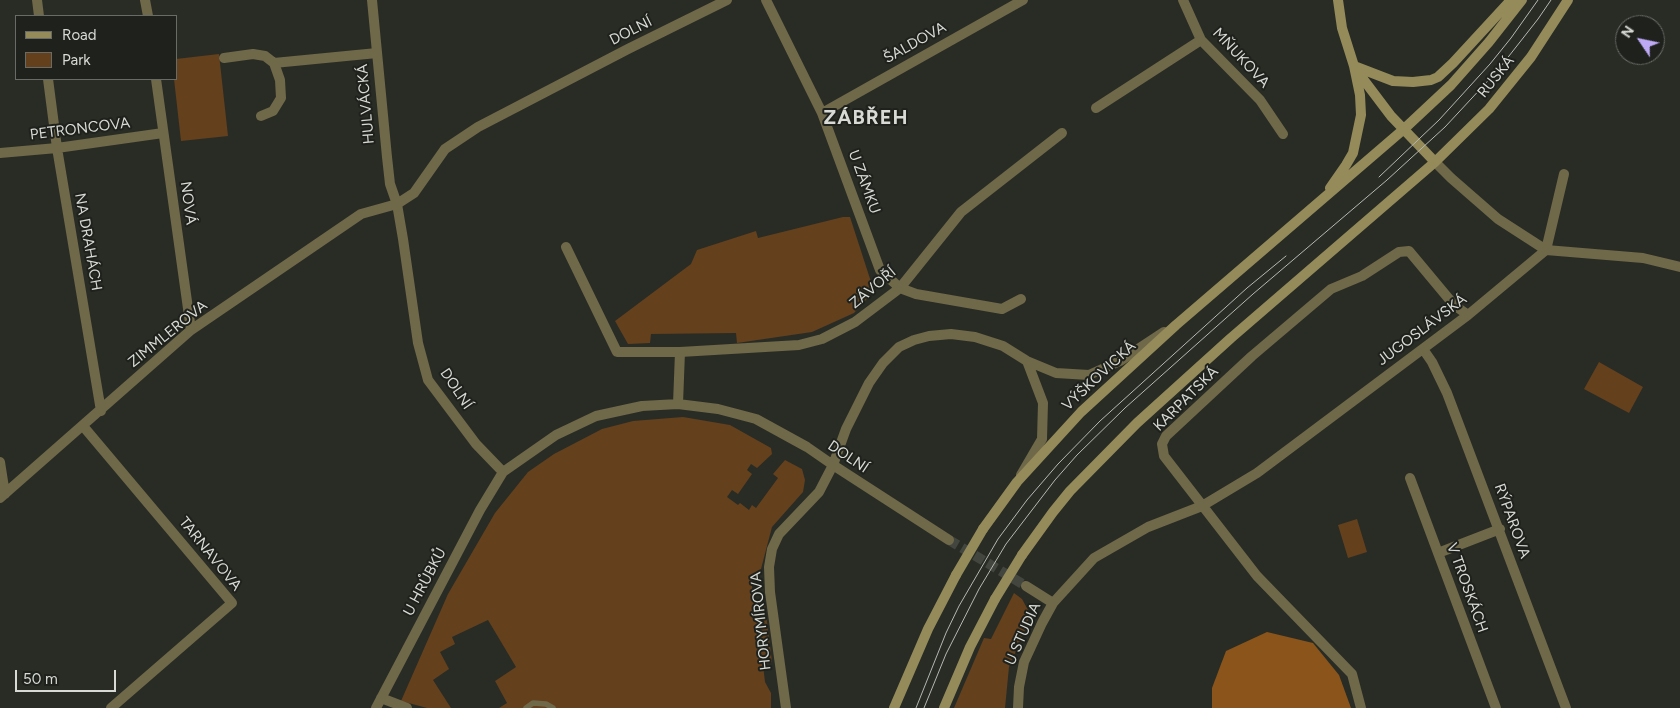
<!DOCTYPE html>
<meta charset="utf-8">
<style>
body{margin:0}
#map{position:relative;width:1680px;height:708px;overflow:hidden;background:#282c25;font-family:Figtree,sans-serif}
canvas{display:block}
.legend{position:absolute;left:15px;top:15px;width:162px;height:65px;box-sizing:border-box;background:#1f221c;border:1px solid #696c66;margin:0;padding:6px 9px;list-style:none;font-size:15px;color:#d7dad5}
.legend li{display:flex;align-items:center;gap:10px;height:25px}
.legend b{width:25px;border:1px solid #696c66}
.north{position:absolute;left:1615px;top:15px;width:50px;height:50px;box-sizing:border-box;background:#1f221c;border:1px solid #696c66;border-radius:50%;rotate:304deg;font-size:14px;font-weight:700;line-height:20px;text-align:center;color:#d7dad5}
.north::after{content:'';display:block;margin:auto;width:18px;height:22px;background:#bea9f5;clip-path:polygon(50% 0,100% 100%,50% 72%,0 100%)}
.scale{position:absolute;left:15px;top:670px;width:101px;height:22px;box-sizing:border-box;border:2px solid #d7dad5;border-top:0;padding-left:6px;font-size:15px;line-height:18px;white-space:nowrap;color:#d7dad5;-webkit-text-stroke:4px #1f221c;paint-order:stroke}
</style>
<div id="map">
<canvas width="1680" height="708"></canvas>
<ul class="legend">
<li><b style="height:6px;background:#958a59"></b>Road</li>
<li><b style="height:14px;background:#64401d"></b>Park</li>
</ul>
<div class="north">N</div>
<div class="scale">50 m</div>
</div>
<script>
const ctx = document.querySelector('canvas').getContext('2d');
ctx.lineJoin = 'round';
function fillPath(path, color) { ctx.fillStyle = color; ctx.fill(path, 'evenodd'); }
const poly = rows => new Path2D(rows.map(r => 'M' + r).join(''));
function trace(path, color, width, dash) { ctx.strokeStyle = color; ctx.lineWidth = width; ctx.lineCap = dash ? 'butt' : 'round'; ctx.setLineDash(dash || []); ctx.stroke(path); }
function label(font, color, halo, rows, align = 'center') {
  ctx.font = font + ' Figtree,sans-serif'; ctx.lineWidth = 4; ctx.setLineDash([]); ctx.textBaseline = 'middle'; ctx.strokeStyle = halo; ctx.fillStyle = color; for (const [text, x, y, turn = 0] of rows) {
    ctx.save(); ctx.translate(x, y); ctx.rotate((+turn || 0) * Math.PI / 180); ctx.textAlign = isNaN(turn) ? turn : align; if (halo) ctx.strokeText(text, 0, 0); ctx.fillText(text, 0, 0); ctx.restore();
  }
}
fillPath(poly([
 [219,54,228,136,181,141,174,79,176,79,176,59],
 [843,217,850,217,874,291,854,313,812,332,737,343,736,333,651,334,650,343,628,344,615,321,691,264,697,250,756,231,758,238],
 [1599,362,1643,387,1629,413,1584,389],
 [683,417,730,425,771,448,772,454,757,468,751,464,747,470,752,474,738,494,732,490,727,497,738,505,740,503,749,510,752,505,756,508,778,478,773,474,785,460,802,469,805,480,803,492,772,527,761,569,752,577,752,602,760,602,765,606,772,662,763,665,765,682,771,693,771,708,499,708,507,703,495,681,516,667,488,620,452,637,455,644,440,652,449,669,433,680,451,708,427,708,401,701,448,594,495,513,528,472,554,454,602,429,633,421],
 [1357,519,1367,552,1348,558,1338,525],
 [1014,593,1022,599,1028,610,1028,623,1009,667,1005,708,954,708,984,638,991,639]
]), '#64401d');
fillPath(poly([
 [1267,632,1313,643,1339,675,1351,708,1212,708,1212,688,1226,651]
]), '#8a541a');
trace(poly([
 [949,540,1026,586]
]), '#42463f', 10, [10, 5]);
trace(poly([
 [526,708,533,703,546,704,553,708]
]), '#6f6849', 5.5);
trace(poly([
 [37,0,39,16],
 [145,0,148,16],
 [372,0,387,157,390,184,397,204,403,239,418,343,428,380,476,444,503,472],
 [766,0,822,113,880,270,900,288,916,294,1002,309,1021,299],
 [1183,0,1201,40,1260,100,1283,134],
 [224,58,253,54,265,56,274,63,280,80,281,98,273,111,261,116],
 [274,63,377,53],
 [48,79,57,148,101,411],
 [156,79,191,330],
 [1096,108,1201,40],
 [822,113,1023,0],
 [0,153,57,148,163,133],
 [1435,162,1451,178,1498,219,1546,250,1564,174],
 [566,247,617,352,680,352,799,345,822,339,855,322,900,288,961,212,1062,133],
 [1423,349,1432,362,1447,393,1566,708],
 [678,404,680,352],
 [83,426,232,603,111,708],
 [0,462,5,494],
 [1021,475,1042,439,1043,403,1027,361],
 [1410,478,1496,708],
 [0,498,191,330,361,214,397,204,414,193,445,149,478,127,628,49,727,0],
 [1438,553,1500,529],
 [1026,586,1053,603],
 [381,698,407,708],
 [376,708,480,510,503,472,556,435,596,416,642,406,678,404,718,409,756,419,807,447,833,465,949,540],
 [786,708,770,592,769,567,772,549,779,534,819,492,833,465,846,429,869,383,883,363,899,347,914,340,929,336,951,334,975,337,1003,346,1027,361,1056,373,1089,375,1120,361,1164,332],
 [1018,708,1019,687,1024,662,1042,623,1053,603,1094,558,1148,527,1202,506,1257,473,1468,315,1546,250,1643,258,1680,267],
 [1361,708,1352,674,1257,576,1164,456,1162,444,1166,436,1252,356,1331,289,1362,276,1399,252,1409,251,1454,305,1468,315]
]), '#6f6849', 10);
trace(poly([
 [1354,66,1393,81,1413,82,1431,80,1438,77,1453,63,1511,0],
 [1357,71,1391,116,1435,162],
 [1330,188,1346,165,1353,153,1361,115,1360,95,1354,66,1342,28,1338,0],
 [983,529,1017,482,1081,412,1176,325,1404,129,1451,85,1489,42,1522,0],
 [1022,555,1053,512,1070,491,1137,423,1231,338,1435,162,1489,109,1531,57,1568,0],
 [894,708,928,629,956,575],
 [944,708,970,647,995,599]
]), '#958a59', 10);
trace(poly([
 [1379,177,1439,120,1490,64,1511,38,1538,0],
 [916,708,946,633,959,606,998,539,1027,500,1058,464,1100,421,1247,288,1286,256],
 [924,708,946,654,979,589,1006,544,1055,480,1077,455,1125,408,1253,294,1387,180,1445,127,1498,70,1538,19,1551,0]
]), '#b5b8b3', 1);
trace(poly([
 [956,575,983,529],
 [995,599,1022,555]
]), '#958a59', 10);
label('15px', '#d7dad5', '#1f221c', [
 ["DOLNÍ",631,31,-27],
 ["ŠALDOVA",915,43,-29],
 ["MŇUKOVA",1241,58,47],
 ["RUSKÁ",1496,77,-51],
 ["HULVÁCKÁ",366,104,-95],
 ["PETRONCOVA",80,129,-7],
 ["U ZÁMKU",864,182,70],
 ["NOVÁ",188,203,82],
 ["NA DRAHÁCH",88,242,80],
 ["ZÁVOŘÍ",873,288,-40],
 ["JUGOSLÁVSKÁ",1422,330,-37],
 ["ZIMMLEROVA",168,334,-39],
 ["VÝŠKOVICKÁ",1099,376,-43],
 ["DOLNÍ",456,389,56],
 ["KARPATSKÁ",1186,399,-45],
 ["DOLNÍ",848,457,34],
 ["RÝPAROVA",1512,521,70],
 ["TARNAVOVA",210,554,51],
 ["U HRŮBKŮ",425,582,-62],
 ["V TROSKÁCH",1467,588,70],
 ["HORYMÍROVA",761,621,-96],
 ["U STUDIA",1023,634,-66]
]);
ctx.letterSpacing = '1px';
label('bold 20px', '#d7dad5', '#1f221c', [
 ["ZÁBŘEH",866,118]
]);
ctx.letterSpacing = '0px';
</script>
